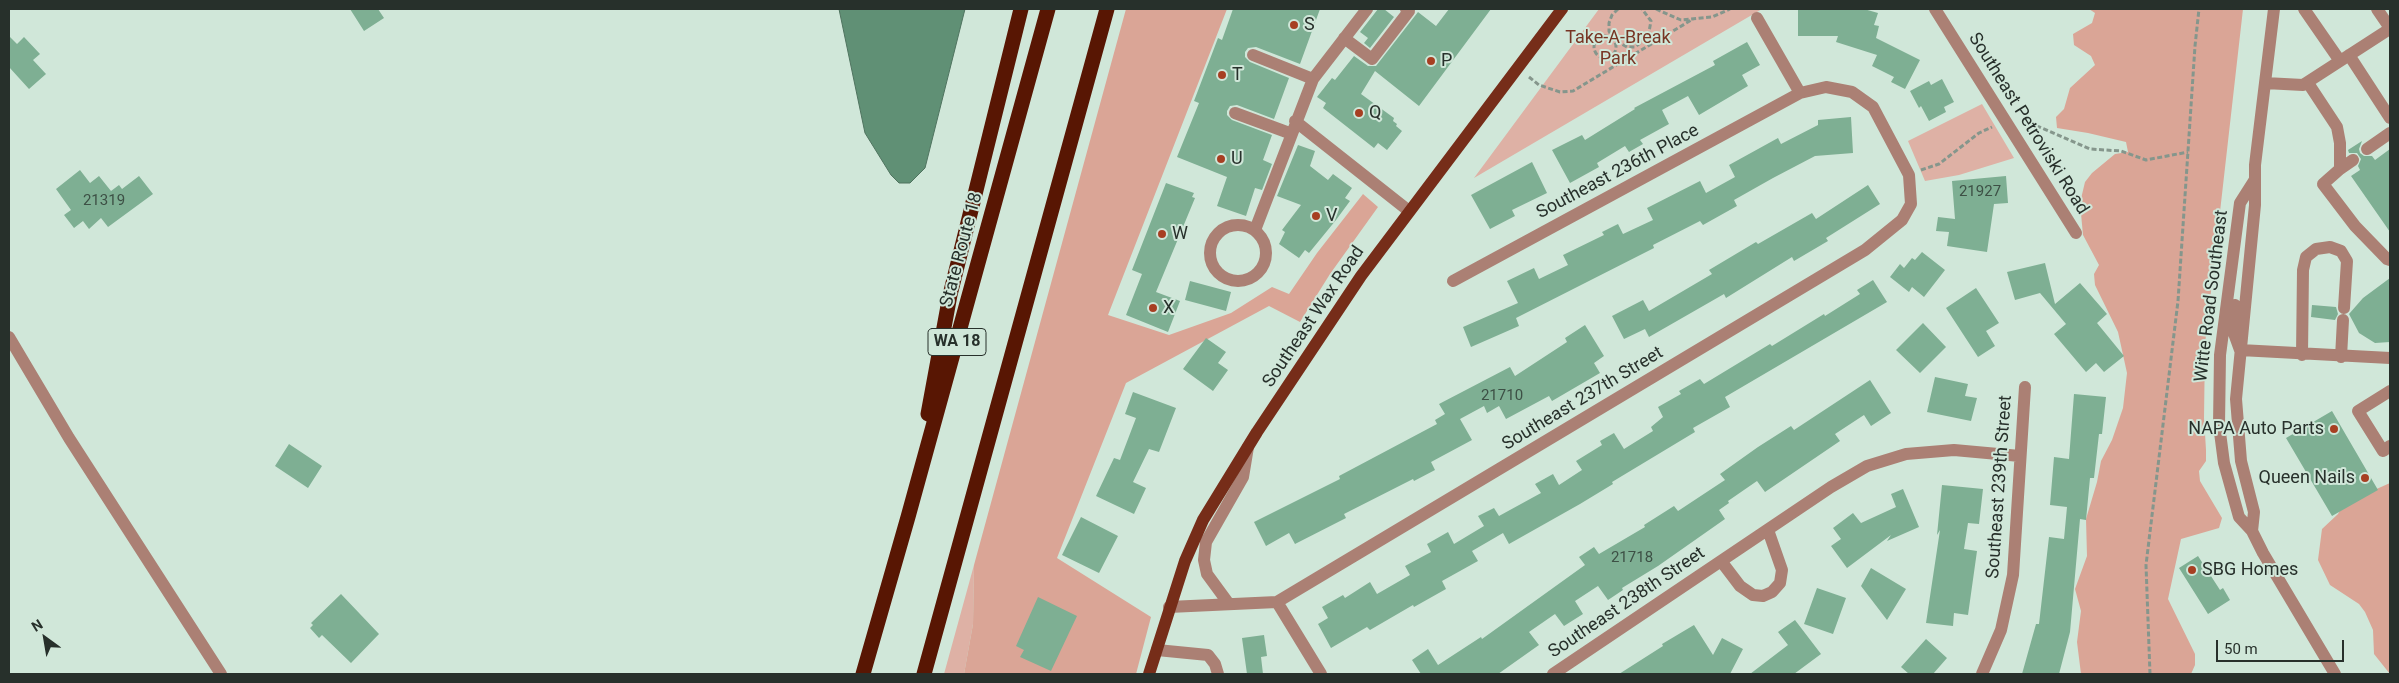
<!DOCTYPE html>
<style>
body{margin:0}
#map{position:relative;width:2399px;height:683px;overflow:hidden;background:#d0e7d9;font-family:Roboto,sans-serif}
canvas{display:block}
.frame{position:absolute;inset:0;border:10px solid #27302b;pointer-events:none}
.north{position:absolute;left:20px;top:613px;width:50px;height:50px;-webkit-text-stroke:4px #d0e7d9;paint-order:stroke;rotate:328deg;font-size:14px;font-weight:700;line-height:20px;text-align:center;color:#27302b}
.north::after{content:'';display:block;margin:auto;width:18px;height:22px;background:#27302b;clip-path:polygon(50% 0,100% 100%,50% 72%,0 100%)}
.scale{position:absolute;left:2216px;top:640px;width:128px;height:22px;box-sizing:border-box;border:2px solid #27302b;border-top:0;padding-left:6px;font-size:15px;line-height:18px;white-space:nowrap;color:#27302b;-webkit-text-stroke:4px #d0e7d9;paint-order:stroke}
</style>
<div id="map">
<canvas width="2399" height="683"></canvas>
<div class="frame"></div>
<div class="north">N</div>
<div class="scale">50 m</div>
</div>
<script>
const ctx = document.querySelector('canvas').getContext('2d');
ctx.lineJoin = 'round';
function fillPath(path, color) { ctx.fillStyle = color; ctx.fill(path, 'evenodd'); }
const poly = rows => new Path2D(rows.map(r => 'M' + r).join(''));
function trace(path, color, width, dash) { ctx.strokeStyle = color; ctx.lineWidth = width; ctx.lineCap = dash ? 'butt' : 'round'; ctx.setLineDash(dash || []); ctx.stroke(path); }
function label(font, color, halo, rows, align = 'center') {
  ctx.font = font + ' Roboto,sans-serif'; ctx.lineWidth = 4; ctx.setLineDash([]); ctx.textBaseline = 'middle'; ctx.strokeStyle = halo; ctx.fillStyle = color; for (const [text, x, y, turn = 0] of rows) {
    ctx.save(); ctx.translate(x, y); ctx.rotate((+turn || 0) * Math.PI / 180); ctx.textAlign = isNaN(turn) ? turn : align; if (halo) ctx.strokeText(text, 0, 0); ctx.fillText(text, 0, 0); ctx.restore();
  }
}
fillPath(poly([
 [1599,9,1762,9,1474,178],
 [1982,104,2014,158,1959,175,1925,181,1908,141],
 [974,565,973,624,964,674,944,674]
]), '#deb1a5');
fillPath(poly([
 [1126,9,1227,9,1108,315,1169,335,1231,313,1272,287,1289,294,1317,253,1363,194,1378,207,1330,274,1300,322,1269,306,1126,383,1057,558,1151,617,1136,674,964,674,973,624,974,565],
 [2089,9,2243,9,2205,344,2204,418,2206,450,2206,461,2199,471,2200,481,2222,518,2219,528,2181,539,2168,599,2195,654,2195,665,2191,674,2081,674,2077,642,2081,611,2075,589,2087,556,2086,519,2097,482,2101,461,2112,440,2123,408,2127,373,2118,332,2095,285,2094,274,2099,265,2083,235,2080,203,2085,182,2092,173,2115,154,2128,152,2126,142,2088,133,2057,128,2056,117,2064,109,2070,88,2095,65,2091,56,2074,45,2073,34,2092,23,2095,13],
 [2390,483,2390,674,2374,654,2373,630,2365,612,2359,604,2330,585,2318,560,2322,529,2338,514,2343,504]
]), '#daa596');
const water = poly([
 [839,9,965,9,925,168,910,183,899,183,891,175,865,133,839,9]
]);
fillPath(water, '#609075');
trace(water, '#4f735f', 1);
fillPath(poly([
 [350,9,378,9,384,18,364,31],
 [1233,9,1320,9,1300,64,1256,47,1248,48,1245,52,1245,57,1250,62,1289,78,1274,119,1237,105,1230,106,1227,111,1227,115,1232,120,1272,135,1263,160,1272,164,1262,190,1255,188,1246,216,1217,206,1227,177,1177,157,1199,103,1194,101,1218,38,1222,40],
 [1378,9,1384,9,1394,17,1370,48,1364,43,1368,38,1360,32],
 [1449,9,1491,9,1419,106,1375,71,1361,94,1394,118,1393,121,1397,124,1396,126,1402,131,1387,150,1378,143,1374,148,1323,108,1326,103,1317,97,1332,78,1335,80,1354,56,1368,66,1376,66,1418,12,1436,26],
 [1798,9,1864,9,1878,13,1874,25,1879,26,1876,38,1920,60,1905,89,1891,82,1894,77,1872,66,1877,55,1836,42,1838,36,1798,36],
 [9,36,17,44,24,37,40,54,33,60,46,74,29,89,9,67],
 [1747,42,1760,65,1742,75,1748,86,1699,115,1688,96,1662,110,1669,124,1640,140,1643,144,1629,152,1625,146,1597,163,1599,167,1570,183,1552,150,1582,135,1585,140,1635,109,1634,108,1715,65,1713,61],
 [1942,79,1954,102,1944,107,1946,112,1929,121,1921,106,1919,108,1910,91,1929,81,1931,85],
 [1851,117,1853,153,1815,156,1773,178,1734,200,1737,206,1703,225,1700,221,1653,245,1654,248,1516,318,1519,326,1471,347,1463,327,1518,303,1507,281,1534,268,1539,279,1568,265,1563,255,1604,235,1602,232,1618,224,1623,234,1653,220,1647,208,1700,181,1706,193,1735,177,1729,165,1778,138,1781,144,1818,125,1818,120],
 [2362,141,2359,149,2360,153,2364,156,2372,156,2375,160,2390,149,2390,232,2351,176,2360,170,2358,166,2361,159,2357,153,2349,153,2348,150],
 [1298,145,1315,151,1310,166,1328,180,1333,174,1352,188,1345,198,1350,201,1336,220,1309,253,1305,250,1299,258,1279,244,1285,232,1282,230,1301,205,1277,196],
 [1532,162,1547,193,1512,210,1515,216,1490,229,1471,195],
 [80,170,90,183,99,176,111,191,119,185,122,189,139,176,153,194,108,227,101,218,89,229,83,221,74,228,64,215,71,210,56,189],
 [2006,176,2008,203,1994,204,1987,252,1947,246,1949,232,1936,231,1938,217,1955,219,1952,181],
 [1166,183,1194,193,1192,197,1195,198,1156,292,1180,301,1168,332,1126,315,1142,274,1132,270],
 [1868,185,1880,204,1826,238,1828,241,1794,261,1792,257,1726,298,1724,294,1649,337,1645,329,1624,339,1612,316,1643,300,1649,311,1712,274,1709,270,1756,242,1758,244,1812,213,1816,219],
 [1922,252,1945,270,1924,297,1912,287,1909,292,1890,277,1900,264,1904,268,1912,258,1915,260],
 [2045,263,2055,304,2080,283,2107,314,2097,323,2124,356,2104,372,2096,363,2086,372,2054,334,2066,324,2040,293,2015,300,2007,272],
 [2390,278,2390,342,2375,343,2359,333,2349,314,2363,298],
 [1873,280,1887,302,1725,397,1730,407,1693,428,1695,432,1612,482,1613,484,1580,504,1509,544,1503,533,1472,551,1478,561,1442,581,1446,589,1414,607,1413,605,1370,630,1367,627,1331,648,1318,624,1328,618,1322,607,1343,595,1345,598,1370,582,1377,594,1410,575,1405,566,1431,552,1427,544,1448,532,1454,544,1484,526,1478,516,1494,508,1499,516,1541,493,1535,484,1553,474,1559,485,1582,470,1576,461,1602,445,1600,441,1614,433,1624,449,1653,431,1651,427,1663,417,1658,407,1681,394,1679,391,1700,379,1704,384,1770,344,1772,346,1824,314,1825,316,1860,294,1857,290],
 [1190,281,1231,292,1226,311,1185,300],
 [1976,288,1999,323,1986,331,1995,346,1978,357,1946,308],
 [2312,305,2336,307,2338,314,2335,320,2311,317],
 [1923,323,1946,347,1920,373,1896,350],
 [1585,325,1604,356,1594,363,1600,373,1552,401,1549,396,1506,419,1499,406,1487,413,1484,406,1460,419,1472,440,1431,462,1435,470,1414,481,1413,479,1344,514,1346,518,1295,544,1289,533,1266,546,1254,522,1340,479,1339,476,1437,424,1435,420,1445,414,1439,404,1510,367,1515,376,1567,342,1565,338],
 [1206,338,1226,352,1218,363,1228,370,1213,391,1183,369],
 [1935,377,1968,384,1965,396,1977,398,1971,421,1927,412],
 [1870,380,1891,413,1871,426,1864,415,1835,434,1840,441,1765,492,1757,481,1728,501,1729,503,1719,510,1725,519,1658,566,1622,588,1623,590,1608,600,1598,586,1575,601,1583,614,1564,626,1555,614,1529,632,1539,645,1498,674,1421,674,1412,660,1428,649,1438,665,1481,637,1482,639,1585,565,1579,557,1594,547,1599,554,1645,527,1644,525,1674,506,1678,511,1725,480,1720,474,1758,447,1791,426,1794,430],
 [1133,392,1176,408,1159,452,1149,449,1133,482,1146,488,1134,514,1096,496,1114,458,1120,460,1136,418,1125,414],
 [2074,394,2106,397,2102,434,2099,434,2094,478,2090,478,2086,520,2080,519,2070,632,2059,674,2022,674,2036,624,2039,624,2049,537,2064,539,2067,507,2050,505,2054,457,2069,459],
 [2332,411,2378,490,2332,516,2286,438],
 [289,444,322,466,308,488,275,466],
 [1942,485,1983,489,1979,524,1968,523,1964,549,1977,551,1968,615,1954,613,1953,626,1926,623,1940,530,1937,535],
 [1903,489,1919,527,1887,541,1891,535,1847,568,1831,546,1841,539,1833,528,1853,513,1861,523,1896,507,1891,494],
 [1081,517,1118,536,1099,573,1062,555],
 [2198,556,2220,590,2223,588,2230,600,2208,614,2179,568],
 [1871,568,1906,589,1887,620,1861,586],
 [1817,588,1846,598,1833,634,1804,624],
 [341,594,379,634,351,663,322,635,319,638,310,628,313,625,311,623],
 [1038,597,1077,616,1051,671,1020,657,1024,650,1016,646],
 [1795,620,1821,654,1794,674,1750,674,1788,645,1778,632],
 [1694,625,1713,655,1722,638,1743,649,1730,674,1619,674,1663,646,1662,644],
 [1264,635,1267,656,1261,657,1263,674,1247,674,1242,638],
 [1926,639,1947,658,1933,674,1909,674,1901,667]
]), '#7eaf93');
trace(poly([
 [1618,9,1612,15,1609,23,1609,31,1613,39,1627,47,1635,47,1648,37,1651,21,1642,9],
 [1656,9,1681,20,1712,17,1730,9],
 '1594 47a11 11 0 1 1 22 0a11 11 0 1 1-22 0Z',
 [1529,77,1539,85,1560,92,1573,91,1693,19],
 [2022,122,2030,123,2090,149,2121,151,2146,160,2188,152],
 [1921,170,1939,164,1979,133,1992,127],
 [2150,674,2146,565,2178,301,2195,46,2199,9]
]), '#85968c', 3, [5, 2.5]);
trace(poly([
 [1935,9,2076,233],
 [2304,9,2340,61],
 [1757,18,1800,93],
 [1344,38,1372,59,1409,11,1406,9],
 [1253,55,1313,79],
 [2349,55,2390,118],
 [2265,83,2303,85,2388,30,2390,28,2377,9],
 [2308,83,2337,127,2340,143,2340,169,2323,184,2355,226,2387,259,2390,260],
 [1235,113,1292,134],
 [1295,121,1409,211],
 [2367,149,2390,133],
 [2340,169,2353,160],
 [2254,181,2240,203,2220,355,2219,425,2224,463,2239,517,2252,531,2263,553,2335,674],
 '1210 253a28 28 0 1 1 56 0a28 28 0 1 1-56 0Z',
 [1255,230,1313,79,1367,9],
 [2235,305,2232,328,2240,350,2390,358],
 [9,337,69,438,221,674],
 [2302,355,2303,270,2306,257,2316,249,2330,247,2341,251,2347,261,2344,308],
 [2341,357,2343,320],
 [2390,391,2358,411,2383,451,2390,446],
 [2252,531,2254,512,2241,461,2236,399,2255,205,2255,165,2274,9],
 [1721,561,1740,586,1753,595,1763,596,1772,592,1780,583,1782,570,1768,530],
 [1277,602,1321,674],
 [1229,604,1207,574,1204,560,1206,542,1243,477,1248,447],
 [1169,607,1277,602,1865,250,1902,220,1911,204,1909,175,1873,107,1852,92,1826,87,1800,93,1453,281],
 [1157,650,1208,655,1215,664,1218,674],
 [1553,674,1831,487,1867,466,1906,454,1954,450,2020,456],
 [1982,674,2001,630,2013,575,2025,387]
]), '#ab8074', 12);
trace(poly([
 [1149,674,1185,561,1203,520,1257,432,1361,276,1562,9]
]), '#762d19', 12);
trace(poly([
 [928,414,950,295,1021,9],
 [863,674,908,517,1048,9],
 [924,674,1107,9]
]), '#581603', 15);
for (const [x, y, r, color] of [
 [1294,25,5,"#a73f22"],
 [1431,61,5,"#a73f22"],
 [1222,75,5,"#a73f22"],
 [1359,113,5,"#a73f22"],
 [1221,159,5,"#a73f22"],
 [1316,216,5,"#a73f22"],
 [1162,234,5,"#a73f22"],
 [1153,308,5,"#a73f22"],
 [2334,429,5,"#a73f22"],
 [2365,478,5,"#a73f22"],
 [2192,570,5,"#a73f22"]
]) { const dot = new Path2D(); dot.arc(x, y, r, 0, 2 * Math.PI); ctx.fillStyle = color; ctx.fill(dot); trace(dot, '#d0e7d9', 2); }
label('15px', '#3d5045', null, [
 ["21927",1980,192],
 ["21319",104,201],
 ["21710",1502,396],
 ["21718",1632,558]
]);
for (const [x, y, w] of [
 [957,342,58]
]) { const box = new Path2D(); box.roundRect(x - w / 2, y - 13.5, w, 27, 4); ctx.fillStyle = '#d0e7d9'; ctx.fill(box); trace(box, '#27302b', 1); }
label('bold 16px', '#27302b', null, [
 ["WA 18",957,342]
]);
label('18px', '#27302b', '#d0e7d9', [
 ["S",1304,25],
 ["P",1441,61],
 ["T",1232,75],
 ["Q",1369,113],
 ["U",1231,159],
 ["V",1326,216],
 ["W",1172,234],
 ["X",1163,308],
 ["NAPA Auto Parts",2324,429,"right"],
 ["Queen Nails",2355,478,"right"],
 ["SBG Homes",2202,570]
], 'left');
label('18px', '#773524', '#d0e7d9', [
 ["Take-A-Break",1618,38],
 ["Park",1618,59]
]);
label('18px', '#27302b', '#d0e7d9', [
 ["Southeast Petroviski Road",2028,124,58],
 ["Southeast 236th Place",1618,172,-28],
 ["State Route 18",962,250,-75],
 ["Witte Road Southeast",2212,296,-83],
 ["Southeast Wax Road",1314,317,-56],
 ["Southeast 237th Street",1583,399,-31],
 ["Southeast 239th Street",2000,487,-86],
 ["Southeast 238th Street",1627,603,-34]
]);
</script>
